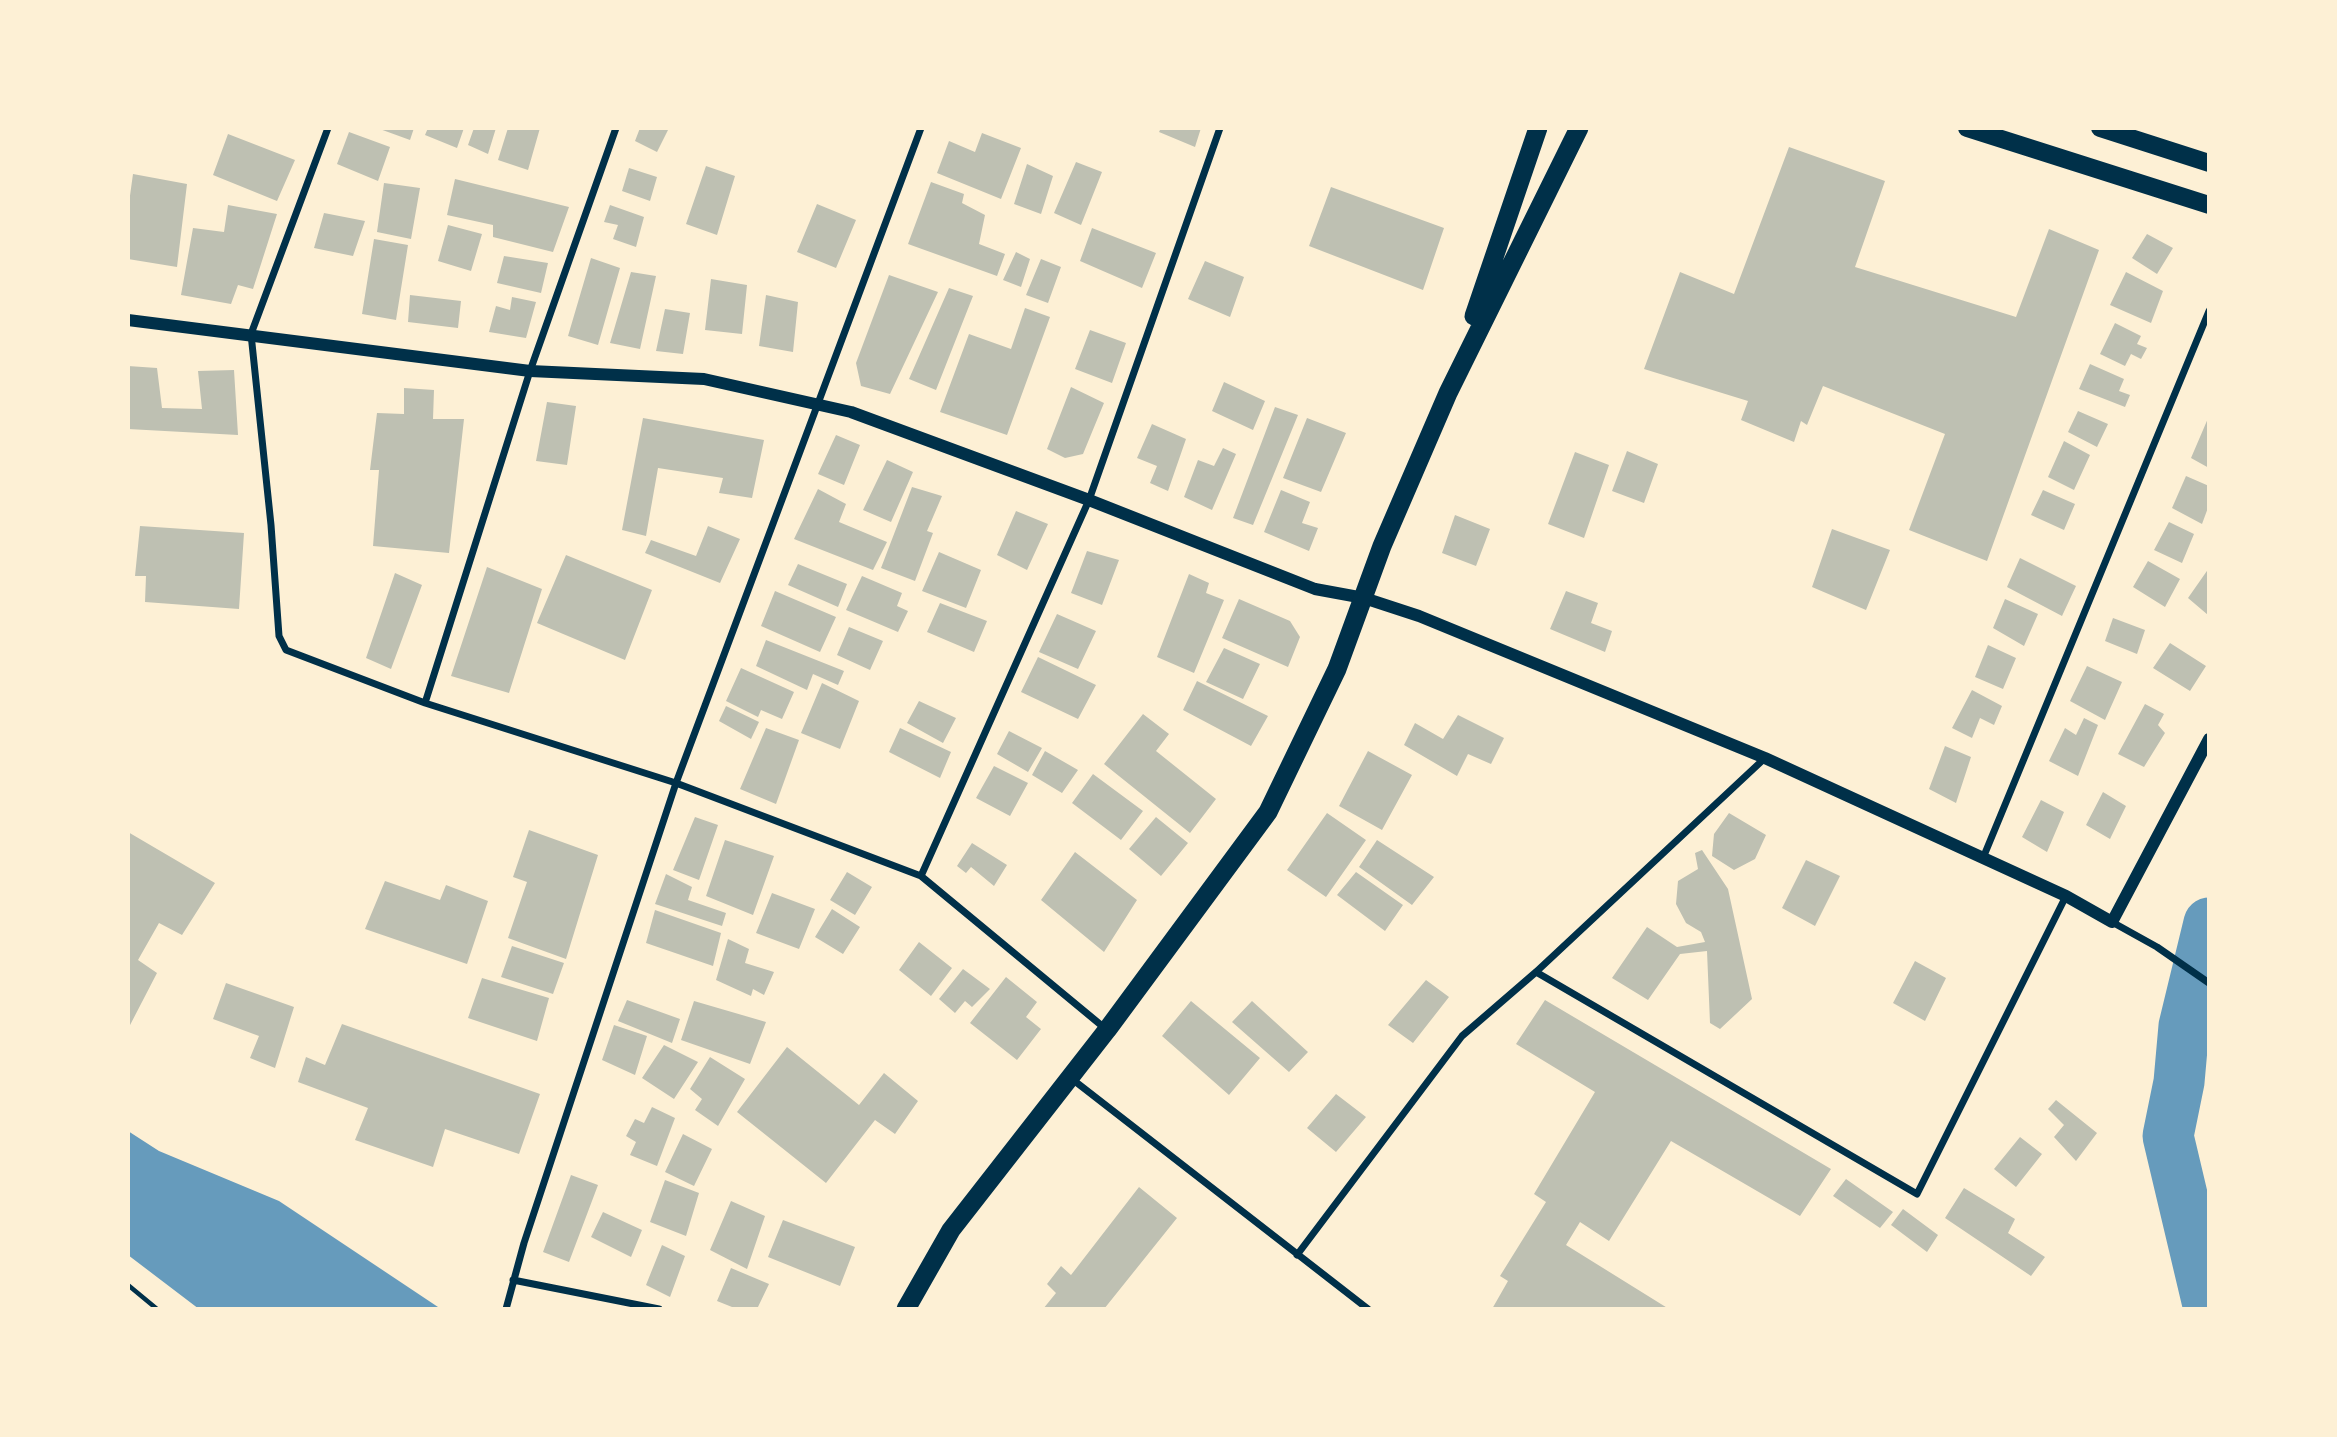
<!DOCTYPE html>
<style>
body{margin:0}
#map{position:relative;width:2337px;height:1437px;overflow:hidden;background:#fdf0d5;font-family:"PT Sans",sans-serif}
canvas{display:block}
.frame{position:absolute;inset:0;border:130px solid #fdf0d5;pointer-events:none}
</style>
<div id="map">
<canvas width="2337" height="1437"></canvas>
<div class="frame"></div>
</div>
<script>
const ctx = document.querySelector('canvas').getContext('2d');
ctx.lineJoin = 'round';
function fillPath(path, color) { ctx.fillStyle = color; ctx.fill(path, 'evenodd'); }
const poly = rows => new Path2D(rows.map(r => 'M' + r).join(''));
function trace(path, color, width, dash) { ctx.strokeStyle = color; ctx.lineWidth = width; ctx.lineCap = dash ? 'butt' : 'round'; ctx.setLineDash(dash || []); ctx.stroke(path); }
fillPath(poly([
 [128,1131,159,1151,279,1201,441,1309,199,1309,128,1255]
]), '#669bbc');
trace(poly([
 [2209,1309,2168,1136,2179,1082,2184,1026,2209,923]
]), '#669bbc', 51);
fillPath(poly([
 [377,128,414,128,410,140],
 [428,128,464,128,457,148,425,135],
 [474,128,496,128,488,154,468,145],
 [508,128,540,128,528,170,498,160],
 [640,128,669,128,657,152,635,141],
 [1161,128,1201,128,1195,147,1159,132],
 [349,132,390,147,378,181,337,164],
 [982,133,1021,148,1001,199,937,173,949,141,975,152],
 [228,134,295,160,277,201,213,175],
 [1789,147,1885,181,1855,267,2016,317,2049,229,2099,250,1987,561,1909,530,1945,434,1823,386,1807,425,1801,421,1794,442,1741,420,1748,401,1644,369,1680,272,1734,294],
 [1076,162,1102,172,1081,225,1054,213],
 [1027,164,1053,176,1041,214,1014,204],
 [706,166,735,176,717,235,686,224],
 [629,168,657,177,650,201,622,191],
 [133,174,187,184,177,267,128,259,128,210],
 [455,179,569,207,553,252,493,237,493,225,447,215],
 [931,182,964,194,962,203,985,215,979,244,1005,254,997,276,908,244],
 [384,183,420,188,411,239,377,232],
 [1331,187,1444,228,1423,290,1309,246],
 [817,204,856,220,836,268,797,252],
 [228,205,277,214,253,289,238,285,231,304,181,295,193,228,224,232],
 [610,205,644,217,636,247,613,239,618,225,604,222],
 [324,213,365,221,353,256,314,248],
 [448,225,482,234,471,271,438,261],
 [1092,228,1156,253,1142,288,1080,261],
 [2147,234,2173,248,2157,274,2132,258],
 [374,239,408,245,396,320,362,314],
 [1016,252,1030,259,1021,287,1003,280],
 [504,256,548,263,541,293,497,283],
 [591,258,620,268,598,345,568,336],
 [1041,259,1061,267,1048,303,1026,295],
 [1205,261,1244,277,1230,317,1188,299],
 [631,272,656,276,640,349,610,343],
 [2126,272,2163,291,2151,323,2110,305],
 [889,275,938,292,890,394,861,386,856,363],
 [711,279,747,285,742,334,705,330],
 [949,288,973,296,936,390,909,379],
 [410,295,461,301,458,328,408,322],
 [766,295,798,302,793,352,759,346],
 [512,297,536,302,526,338,489,332,496,306,510,310],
 [1025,308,1050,317,1007,435,940,412,969,334,1011,349],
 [665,309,690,313,683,354,656,351],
 [2115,323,2141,336,2137,344,2147,348,2141,359,2131,354,2125,366,2100,354],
 [1090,330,1126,343,1112,383,1075,369],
 [2090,364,2124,379,2119,391,2130,395,2125,407,2079,389],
 [128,366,157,368,162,408,202,409,198,371,234,370,238,435,128,429],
 [1224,382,1265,401,1253,430,1212,411],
 [1071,387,1104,403,1083,454,1065,458,1047,449],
 [404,388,434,390,433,419,464,419,449,553,373,546,379,470,370,470,377,413,404,414],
 [547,402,576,406,567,465,536,461],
 [1275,407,1298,415,1253,525,1233,518],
 [2078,411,2108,424,2097,447,2068,432],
 [2209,416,2209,468,2191,458],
 [643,418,764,440,752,498,719,493,723,478,658,468,646,536,622,530],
 [1307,418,1346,433,1321,492,1283,478],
 [1152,424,1186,439,1168,491,1150,483,1157,466,1137,458],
 [836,435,860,445,844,485,818,474],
 [2064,441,2090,455,2074,490,2048,477],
 [1223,448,1236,454,1212,510,1184,497,1198,460,1214,466],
 [1627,451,1658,464,1644,503,1612,491],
 [1575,452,1609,465,1584,538,1548,524],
 [887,460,913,472,891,522,863,510],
 [2186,476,2209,486,2209,505,2202,524,2172,508],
 [912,487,942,496,927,531,933,533,915,581,881,568],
 [818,489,846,504,839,522,887,542,873,570,794,539],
 [1281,490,1310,502,1302,523,1318,528,1309,551,1264,532],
 [2043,490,2075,504,2064,530,2031,515],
 [1016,511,1048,524,1027,570,997,555],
 [1455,515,1490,529,1476,566,1442,553],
 [2169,522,2194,534,2182,563,2154,550],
 [140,526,244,533,239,609,145,602,146,576,135,576],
 [708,526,740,539,720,583,645,553,651,540,696,556],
 [1832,529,1890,550,1866,610,1812,587],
 [1087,551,1119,560,1102,605,1071,593],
 [939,552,981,570,966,608,922,591],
 [566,555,652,590,625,660,537,623],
 [2020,558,2076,586,2062,616,2007,587],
 [2148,561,2180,579,2165,607,2133,587],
 [798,564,847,584,838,607,788,585],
 [487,567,542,589,509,693,451,676],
 [2209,568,2209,614,2208,615,2188,598],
 [395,573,422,585,391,669,366,658],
 [1189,574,1209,583,1206,593,1224,600,1194,673,1157,657],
 [862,576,902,593,897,606,908,611,898,632,846,610],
 [775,591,836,617,820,652,761,626],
 [1566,591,1598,603,1591,623,1612,631,1605,652,1550,629],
 [1239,599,1290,621,1300,637,1288,667,1222,638],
 [2005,599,2038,614,2024,646,1993,628],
 [940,603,987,621,974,652,927,632],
 [1057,614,1096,631,1078,669,1039,652],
 [2113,618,2145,630,2137,654,2105,641],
 [849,627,883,641,870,670,837,655],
 [766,640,844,671,838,685,813,674,807,690,756,666],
 [2170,643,2206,666,2190,691,2153,668],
 [1988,645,2016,658,2003,689,1975,677],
 [1224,648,1260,664,1243,699,1206,682],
 [1038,657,1096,685,1078,719,1021,692],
 [2087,666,2122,682,2105,720,2070,701],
 [741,668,794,692,782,719,761,710,758,717,726,701],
 [1197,681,1268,716,1251,746,1183,710],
 [822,683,859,701,840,749,801,733],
 [1972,690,2002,706,1994,725,1980,718,1972,738,1952,728],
 [919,701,956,718,943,743,907,723],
 [2145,704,2164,714,2158,725,2165,733,2144,767,2118,754],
 [726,706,759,722,751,739,719,721],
 [1143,714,1169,734,1156,751,1216,799,1190,833,1104,764],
 [1458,715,1504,738,1491,764,1468,754,1457,776,1404,745,1415,723,1443,739],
 [2084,718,2098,725,2078,776,2049,761,2065,728,2076,735],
 [766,728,799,740,776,804,740,789],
 [900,728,951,752,940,778,889,752],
 [1009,731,1042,748,1028,772,997,754],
 [1945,746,1971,757,1956,803,1929,789],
 [1045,751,1078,770,1062,793,1032,775],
 [1368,751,1412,775,1382,830,1339,806],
 [994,766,1028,783,1010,816,976,798],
 [1093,774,1143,811,1121,840,1072,803],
 [2103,792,2126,806,2110,839,2086,825],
 [2041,800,2064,812,2047,852,2022,837],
 [1327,813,1366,840,1326,897,1287,870],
 [1729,813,1766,835,1755,859,1734,870,1712,856,1714,834],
 [695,817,718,825,699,880,673,870],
 [1156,817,1188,843,1161,876,1129,849],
 [529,830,598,855,566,959,508,938,527,882,513,877],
 [128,832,215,883,182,935,159,923,138,960,157,973,128,1029],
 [725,840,774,856,753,915,706,896],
 [1377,840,1434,877,1412,905,1359,867],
 [972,843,1007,865,994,886,971,867,966,873,957,866],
 [1702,850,1728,889,1752,999,1720,1029,1710,1023,1707,951,1680,954,1648,1000,1612,978,1647,927,1677,947,1705,942,1701,932,1686,923,1676,904,1678,881,1698,869,1695,853],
 [1075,852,1137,900,1104,952,1041,900],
 [1806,860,1840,876,1815,926,1782,908],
 [847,872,872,887,855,915,830,900],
 [1356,872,1403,905,1385,931,1337,895],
 [666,874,692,887,688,900,726,913,722,926,655,904],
 [385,881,440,900,446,885,488,901,467,964,365,929],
 [772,893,815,909,799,949,756,933],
 [832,909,860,927,843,954,815,937],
 [655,910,721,933,713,966,646,943],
 [728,939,749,949,745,963,774,972,764,995,753,989,751,996,716,980],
 [919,942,952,968,931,996,899,970],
 [512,946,564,963,553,994,501,977],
 [1915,961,1946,978,1925,1021,1893,1003],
 [963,969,990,989,972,1007,965,1001,955,1013,939,999],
 [1006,977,1037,1002,1026,1017,1041,1029,1017,1060,970,1023],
 [482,978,549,998,537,1041,468,1018],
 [1426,980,1449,997,1413,1043,1388,1025],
 [226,983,294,1007,275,1068,250,1058,259,1036,213,1019],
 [627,1000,680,1019,672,1043,618,1021],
 [1545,1000,1831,1169,1800,1216,1671,1141,1609,1241,1580,1222,1566,1245,1669,1309,1492,1309,1508,1281,1500,1276,1546,1202,1534,1194,1595,1092,1516,1044],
 [694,1001,766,1022,750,1064,681,1040],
 [1191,1001,1260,1058,1229,1095,1162,1036],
 [1252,1001,1308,1052,1289,1072,1232,1022],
 [342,1024,540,1094,519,1154,445,1129,433,1167,355,1140,368,1108,298,1082,306,1057,325,1065],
 [614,1025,647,1036,635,1075,602,1060],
 [664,1045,698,1062,674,1099,642,1078],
 [787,1047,859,1105,884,1073,918,1101,895,1134,875,1120,826,1183,737,1112],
 [710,1057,745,1079,718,1126,695,1110,702,1099,690,1089],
 [1336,1094,1366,1117,1336,1152,1307,1128],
 [2056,1100,2097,1133,2076,1161,2054,1137,2064,1125,2048,1109],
 [652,1107,675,1118,657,1166,630,1155,636,1142,626,1136,635,1119,644,1123],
 [683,1134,712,1149,694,1186,665,1172],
 [2020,1137,2042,1154,2016,1187,1994,1169],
 [571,1175,598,1185,569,1262,543,1252],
 [1846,1179,1893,1212,1880,1228,1833,1196],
 [665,1180,699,1193,686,1236,650,1222],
 [1139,1187,1177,1218,1104,1309,1043,1309,1056,1293,1047,1284,1061,1266,1071,1275],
 [1964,1188,2015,1219,2008,1233,2045,1257,2031,1276,1945,1218],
 [731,1201,765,1216,747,1269,710,1250],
 [1903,1209,1938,1235,1927,1252,1891,1225],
 [603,1212,642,1230,631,1257,591,1237],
 [783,1220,855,1247,840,1286,768,1257],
 [662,1245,685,1256,670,1297,646,1285],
 [731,1268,769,1284,757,1309,737,1309,717,1301]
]), '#bec0b2');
trace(poly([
 [128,1285,157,1309]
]), '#003049', 4.5);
trace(poly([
 [328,128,251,334,271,525,279,636,286,650,425,703,676,783,921,876,1107,1030],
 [425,703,530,371,616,128],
 [1983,858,2209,311],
 [921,876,1089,500,1220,128],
 [2112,922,2157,947,2209,983],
 [1536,972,1917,1194,2066,896],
 [1072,1079,1368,1309],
 [1297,1255,1462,1036,1536,972,1765,758],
 [513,1280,659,1309],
 [506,1309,524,1243,676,783,921,128]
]), '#003049', 7);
trace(poly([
 [128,320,530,371,704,379,851,412,1089,500,1315,589,1364,598,1419,616,1765,758,2066,896,2112,922,2209,739]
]), '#003049', 12);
trace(poly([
 [1967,128,2209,205],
 [2100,128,2209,163]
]), '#003049', 18);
trace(poly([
 [1474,316,1538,128],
 [906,1309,951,1230,1107,1030,1268,812,1337,669,1382,546,1448,393,1579,128]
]), '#003049', 19);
</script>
